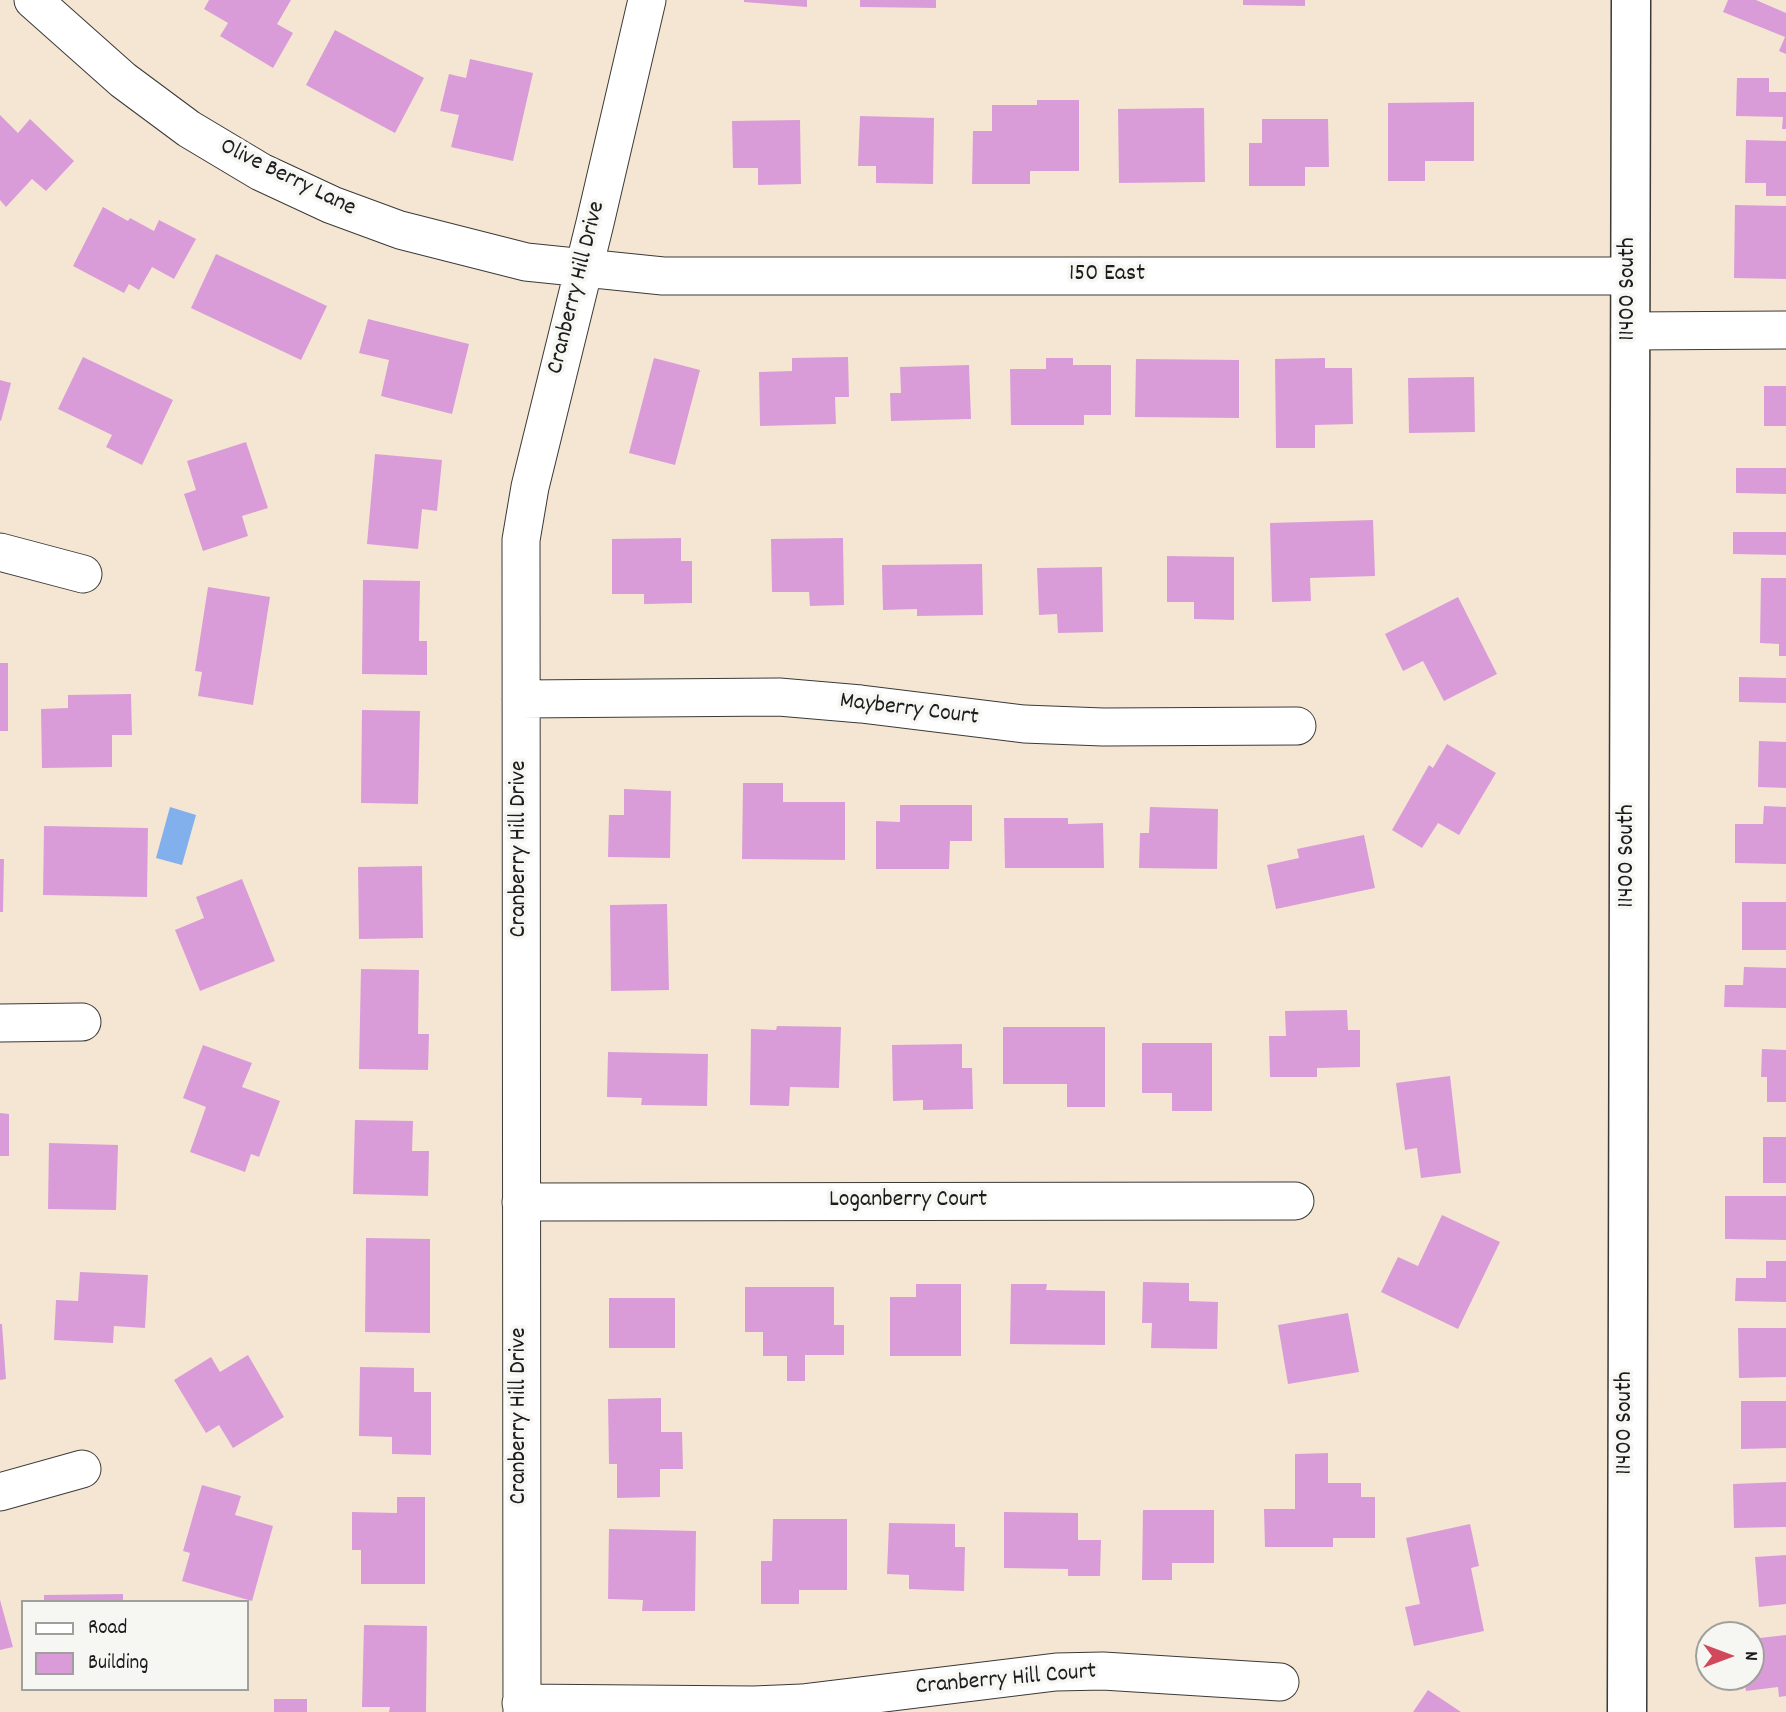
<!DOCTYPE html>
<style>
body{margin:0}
#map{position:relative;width:1786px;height:1712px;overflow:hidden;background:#f4e6d3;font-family:Dekko,sans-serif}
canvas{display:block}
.legend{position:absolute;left:21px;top:1600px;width:228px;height:91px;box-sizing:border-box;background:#f6f6f2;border:2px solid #9f9f9c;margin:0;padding:9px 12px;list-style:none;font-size:21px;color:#1c1c1c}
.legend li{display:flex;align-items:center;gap:14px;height:35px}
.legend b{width:35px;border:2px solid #9f9f9c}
.north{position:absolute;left:1695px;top:1621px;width:70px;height:70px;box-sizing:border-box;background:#f6f6f2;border:2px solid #9f9f9c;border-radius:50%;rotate:90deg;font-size:19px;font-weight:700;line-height:28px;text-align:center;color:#1c1c1c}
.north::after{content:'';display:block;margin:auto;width:24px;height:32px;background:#d1495b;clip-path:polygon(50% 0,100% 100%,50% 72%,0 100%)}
</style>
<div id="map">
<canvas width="1786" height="1712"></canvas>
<ul class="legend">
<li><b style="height:9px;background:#fff"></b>Road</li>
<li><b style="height:19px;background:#da9cd9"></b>Building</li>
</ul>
<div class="north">N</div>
</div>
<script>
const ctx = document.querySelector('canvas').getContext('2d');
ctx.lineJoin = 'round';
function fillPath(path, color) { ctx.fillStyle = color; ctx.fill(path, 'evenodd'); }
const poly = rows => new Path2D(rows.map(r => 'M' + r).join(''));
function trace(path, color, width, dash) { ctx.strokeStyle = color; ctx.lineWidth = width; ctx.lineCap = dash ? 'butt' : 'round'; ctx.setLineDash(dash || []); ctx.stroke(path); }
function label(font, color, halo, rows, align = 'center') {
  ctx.font = font + ' Dekko,sans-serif'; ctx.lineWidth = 7; ctx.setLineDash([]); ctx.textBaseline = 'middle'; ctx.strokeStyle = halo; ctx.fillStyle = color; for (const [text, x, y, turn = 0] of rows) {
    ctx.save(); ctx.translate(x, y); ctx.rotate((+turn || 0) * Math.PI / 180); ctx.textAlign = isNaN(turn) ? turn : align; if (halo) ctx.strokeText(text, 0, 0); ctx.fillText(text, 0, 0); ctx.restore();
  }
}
fillPath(poly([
 [170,807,196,815,182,865,156,858]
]), '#81b0ec');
fillPath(poly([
 [209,0,291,0,277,24,293,33,273,68,220,36,228,23,204,9],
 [744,0,807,0,807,7,744,2],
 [860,0,936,0,936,8,860,7],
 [1243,0,1305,0,1305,6,1243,5],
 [1728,0,1756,0,1786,13,1786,54,1779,51,1785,37,1723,12],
 [335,30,424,78,395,133,306,85],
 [470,59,533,73,513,161,451,147,459,115,440,111,449,74,466,78],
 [1737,78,1769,78,1769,92,1786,92,1786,129,1782,129,1783,117,1736,116],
 [1037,100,1079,100,1079,171,1030,171,1030,184,972,184,973,131,992,131,992,105,1037,105],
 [1474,102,1474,161,1425,161,1425,181,1388,181,1388,103],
 [1204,108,1205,182,1119,183,1118,109],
 [0,115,18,133,30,119,74,161,46,191,32,179,6,207,0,200],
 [860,116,934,118,933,184,876,183,876,166,858,166],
 [1262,119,1328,119,1329,167,1305,167,1305,186,1249,186,1249,143,1262,143],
 [800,120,801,184,758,185,758,168,733,168,732,121],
 [1746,140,1786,141,1786,196,1766,196,1766,183,1745,183],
 [1735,205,1786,206,1786,279,1734,278],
 [103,207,128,221,130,218,154,231,159,220,196,239,174,279,152,267,139,290,129,284,124,293,73,266],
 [216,254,327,306,301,360,191,308],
 [368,319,469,344,452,414,381,396,389,360,359,353],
 [83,357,173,400,142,465,106,447,112,435,58,409],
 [848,357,849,397,835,397,836,424,760,426,759,372,792,371,792,358],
 [654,358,700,370,675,465,629,453],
 [1046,358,1073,358,1073,365,1111,365,1111,415,1084,415,1084,425,1011,425,1010,369,1046,369],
 [1325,358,1325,368,1352,368,1353,424,1315,425,1315,448,1276,448,1275,359],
 [1136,359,1239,360,1239,418,1135,417],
 [969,365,971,419,891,421,890,393,901,393,900,367],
 [1474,377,1475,432,1409,433,1408,378],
 [0,380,11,383,1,421,0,420],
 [1764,386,1786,386,1786,426,1764,426],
 [246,442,268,508,242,516,248,536,203,551,184,494,196,490,187,461],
 [375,454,442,460,437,511,422,509,418,549,367,544],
 [1736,468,1786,468,1786,494,1736,493],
 [1373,520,1375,576,1310,578,1311,601,1272,602,1270,523],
 [1733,532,1786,532,1786,555,1733,554],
 [681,538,681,561,692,561,692,603,644,604,644,594,612,594,612,539],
 [843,538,844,605,810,606,809,592,772,592,771,539],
 [1167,556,1234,557,1234,620,1194,619,1194,602,1167,602],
 [982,564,983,615,917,616,917,609,883,610,882,565],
 [1102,567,1103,632,1058,633,1057,614,1039,615,1037,568],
 [1761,578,1786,578,1786,656,1779,656,1779,644,1760,643],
 [363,580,420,581,419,641,427,641,427,675,362,674],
 [208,587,270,597,253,705,198,696,202,672,195,671],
 [1458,597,1497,674,1444,701,1423,661,1403,671,1385,634],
 [0,663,8,663,8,731,0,731],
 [1739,677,1786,678,1786,703,1739,702],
 [131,694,132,735,112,735,112,767,42,768,41,709,68,708,68,695],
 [362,710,420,711,418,804,361,803],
 [1759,741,1786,742,1786,788,1758,787],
 [1447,744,1496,773,1459,835,1438,823,1422,848,1392,830,1429,765,1433,768],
 [743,783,783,783,783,802,845,802,845,860,742,859],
 [624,789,671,791,670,858,608,857,609,815,624,815],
 [900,805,972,805,972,841,950,841,949,869,876,869,876,821,900,822],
 [1764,806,1786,807,1786,864,1735,863,1735,824,1763,824],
 [1150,807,1218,809,1217,869,1139,868,1140,833,1149,833],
 [1004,818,1068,818,1068,824,1103,823,1104,868,1005,868],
 [44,826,148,828,147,897,43,895],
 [1364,835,1375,888,1276,909,1267,865,1299,858,1297,849],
 [0,859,4,859,3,912,0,912],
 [422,866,423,938,359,939,358,867],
 [242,879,275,961,200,991,175,930,204,918,196,897],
 [1742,902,1786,902,1786,950,1742,950],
 [667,904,669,990,611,991,610,905],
 [1744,967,1786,968,1786,1008,1724,1007,1725,985,1743,985],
 [361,969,419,970,418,1034,429,1034,428,1070,359,1069],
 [1347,1010,1348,1030,1360,1030,1360,1067,1317,1068,1317,1077,1270,1077,1269,1036,1286,1036,1285,1011],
 [777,1026,841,1027,839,1088,790,1087,789,1106,750,1105,751,1029,776,1030],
 [1003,1027,1105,1027,1105,1107,1067,1107,1067,1084,1003,1084],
 [1142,1043,1212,1043,1212,1111,1172,1111,1172,1093,1142,1093],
 [962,1044,962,1068,972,1068,973,1109,923,1110,923,1100,893,1101,892,1045],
 [203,1045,252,1063,242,1087,280,1101,259,1157,251,1154,245,1172,190,1152,206,1107,183,1098],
 [1762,1049,1786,1050,1786,1102,1767,1102,1767,1077,1761,1077],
 [608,1052,708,1054,707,1106,641,1105,642,1098,607,1097],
 [1450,1076,1461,1173,1421,1178,1417,1148,1405,1150,1396,1083],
 [0,1113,9,1114,9,1156,0,1156],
 [355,1120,413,1121,412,1151,429,1151,428,1196,353,1194],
 [1763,1137,1786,1137,1786,1183,1763,1183],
 [49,1143,118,1145,116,1210,48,1209],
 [1725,1196,1786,1196,1786,1240,1725,1239],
 [1442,1215,1500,1242,1458,1329,1381,1292,1398,1257,1418,1266],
 [366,1238,430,1239,430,1333,365,1332],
 [1766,1261,1786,1261,1786,1302,1735,1301,1736,1278,1766,1278],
 [80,1272,148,1275,145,1328,114,1326,113,1343,54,1340,56,1300,78,1301],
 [1143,1282,1189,1283,1189,1301,1218,1302,1217,1349,1151,1348,1152,1323,1142,1323],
 [916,1284,961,1284,961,1356,890,1356,890,1297,916,1297],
 [1011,1284,1047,1284,1046,1290,1105,1291,1105,1345,1010,1344],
 [745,1287,834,1287,834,1325,844,1325,844,1355,805,1355,805,1381,787,1381,787,1356,763,1356,763,1332,745,1332],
 [609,1298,675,1298,675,1348,609,1348],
 [1348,1313,1359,1372,1288,1384,1278,1325],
 [0,1324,2,1324,6,1379,0,1380],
 [1738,1328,1786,1328,1786,1377,1739,1378],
 [248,1355,284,1417,233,1448,219,1425,206,1433,174,1380,211,1357,220,1372],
 [360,1367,414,1368,414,1392,431,1392,431,1455,392,1454,392,1437,359,1436],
 [661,1398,661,1432,682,1432,683,1469,660,1469,660,1497,617,1498,617,1464,609,1464,608,1399],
 [1741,1401,1786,1401,1786,1448,1741,1449],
 [1328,1453,1328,1483,1361,1483,1361,1497,1375,1497,1375,1538,1333,1538,1333,1547,1265,1547,1264,1509,1295,1509,1295,1454],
 [1786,1482,1786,1527,1734,1528,1733,1484],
 [202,1485,241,1496,235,1515,273,1526,252,1601,182,1581,190,1553,183,1551],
 [397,1497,425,1497,425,1584,361,1584,361,1550,352,1550,352,1512,397,1513],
 [1143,1510,1214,1510,1214,1563,1172,1563,1172,1580,1142,1580],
 [1004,1512,1078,1513,1078,1540,1101,1540,1100,1576,1068,1576,1068,1569,1004,1568],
 [773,1519,847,1519,847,1590,799,1590,799,1604,761,1604,761,1561,772,1561],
 [889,1523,955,1524,955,1547,965,1547,964,1591,909,1589,909,1575,887,1574],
 [1470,1524,1479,1566,1471,1568,1484,1631,1414,1646,1405,1607,1420,1604,1406,1538],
 [609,1529,696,1531,695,1611,642,1611,643,1600,608,1599],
 [1786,1555,1786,1604,1759,1607,1755,1557],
 [123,1594,123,1602,44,1602,44,1595],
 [0,1600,13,1647,0,1650],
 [364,1625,427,1626,426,1712,389,1712,390,1707,362,1707],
 [1786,1635,1786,1696,1779,1697,1778,1687,1746,1691,1744,1677,1751,1677,1751,1639],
 [1428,1690,1461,1712,1413,1712],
 [274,1699,307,1699,307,1712,274,1712]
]), '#da9cd9');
const minor = poly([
 [33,0,123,80,189,129,261,172,332,205,400,230,526,262,663,276,1630,276],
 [1630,331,1786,330],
 [0,552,83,574],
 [521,699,779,697,861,704,1024,724,1103,727,1297,726],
 [0,1023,82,1022],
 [521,1202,1295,1201],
 [0,1492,82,1469],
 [521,1703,754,1705,802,1703,1056,1672,1103,1671,1280,1682],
 [522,1712,521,540,530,487,595,223,647,0]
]);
const major = poly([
 [1627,1712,1631,0]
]);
trace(minor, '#3c3a37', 39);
trace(major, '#3c3a37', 41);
trace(minor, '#fff', 37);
trace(major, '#fff', 38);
label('24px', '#1c1c1c', '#f6f6f2', [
 ["Olive Berry Lane",287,179,26],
 ["150 East",1107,276],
 ["Cranberry Hill Drive",578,288,-76],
 ["11400 South",1630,289,-90],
 ["Mayberry Court",909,711,7],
 ["Cranberry Hill Drive",521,849,-90],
 ["11400 South",1629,856,-90],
 ["Loganberry Court",908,1202],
 ["Cranberry Hill Drive",521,1416,-90],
 ["11400 South",1627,1423,-90],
 ["Cranberry Hill Court",1006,1681,-5]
]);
</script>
